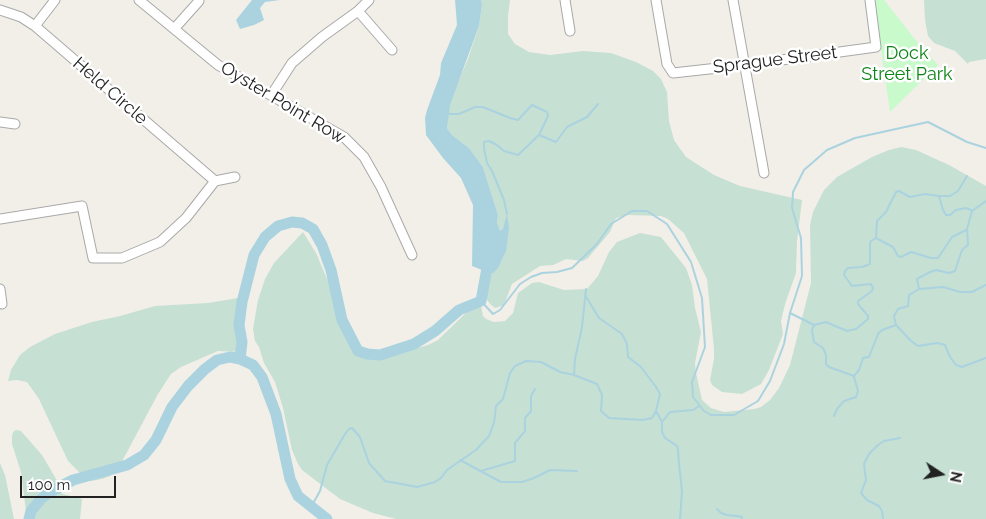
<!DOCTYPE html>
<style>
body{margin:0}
#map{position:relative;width:986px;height:519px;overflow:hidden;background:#f2efe9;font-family:Raleway,sans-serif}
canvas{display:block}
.north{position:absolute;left:916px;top:449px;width:50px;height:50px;-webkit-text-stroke:4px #fff;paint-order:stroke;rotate:101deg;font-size:14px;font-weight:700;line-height:20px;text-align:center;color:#222}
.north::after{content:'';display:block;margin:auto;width:18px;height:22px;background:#222;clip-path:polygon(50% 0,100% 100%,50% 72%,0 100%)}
.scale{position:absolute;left:20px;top:476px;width:96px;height:22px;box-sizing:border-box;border:2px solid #222;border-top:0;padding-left:6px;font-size:15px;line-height:18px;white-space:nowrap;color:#222;-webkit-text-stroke:4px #fff;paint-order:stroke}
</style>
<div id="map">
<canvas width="986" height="519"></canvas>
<div class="north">N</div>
<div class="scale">100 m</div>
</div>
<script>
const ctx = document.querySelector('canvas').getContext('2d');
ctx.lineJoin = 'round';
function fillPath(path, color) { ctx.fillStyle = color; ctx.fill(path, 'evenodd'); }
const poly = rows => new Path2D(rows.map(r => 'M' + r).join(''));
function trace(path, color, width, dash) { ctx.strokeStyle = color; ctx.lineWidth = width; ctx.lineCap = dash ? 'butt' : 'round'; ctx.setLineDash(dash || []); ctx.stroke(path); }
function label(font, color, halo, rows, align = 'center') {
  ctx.font = font + ' Raleway,sans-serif'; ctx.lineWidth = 5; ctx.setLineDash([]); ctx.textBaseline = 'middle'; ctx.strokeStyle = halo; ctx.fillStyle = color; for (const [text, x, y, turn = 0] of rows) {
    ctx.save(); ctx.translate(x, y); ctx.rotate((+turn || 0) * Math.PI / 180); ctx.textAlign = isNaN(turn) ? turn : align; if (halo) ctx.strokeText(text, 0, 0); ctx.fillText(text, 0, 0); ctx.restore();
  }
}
fillPath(poly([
 [481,0,510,0,508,16,508,34,515,44,529,52,550,55,583,51,611,53,636,62,653,71,661,79,667,92,669,121,674,140,686,157,714,175,740,186,802,200,797,241,796,273,785,304,781,321,783,334,769,370,761,384,742,394,722,392,712,385,710,380,714,359,714,349,707,279,684,233,668,219,661,216,628,215,616,218,610,232,588,258,583,261,566,259,553,265,540,266,512,284,504,305,495,308,490,304,486,298,485,290,489,278,502,260,507,216,503,230,500,231,497,222,498,215,483,167,469,148,452,135,447,128,449,105,453,94,468,59,479,26,482,5],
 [924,0,986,0,986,59,969,62,968,64,955,51,934,43,928,36,925,20],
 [901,147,916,150,949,165,986,186,986,519,396,519,373,513,340,499,302,470,298,464,292,450,283,408,275,382,264,363,259,347,255,341,253,329,258,300,265,279,274,263,303,232,316,253,330,286,338,316,346,333,361,346,377,352,414,349,428,345,438,340,474,305,481,306,483,316,486,319,494,322,505,321,513,313,518,293,532,283,539,282,564,290,587,289,598,276,609,252,617,242,640,233,661,237,686,268,692,285,695,308,701,332,695,363,696,373,702,400,711,408,724,412,754,409,761,407,770,400,779,388,790,365,811,283,810,225,813,212,824,190,837,177,872,157,889,150],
 [238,298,236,332,241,352,218,351,181,367,171,374,158,394,119,467,110,476,102,479,91,481,85,478,68,461,39,399,27,382,17,380,8,381,11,370,20,355,30,347,55,334,92,322,120,316,155,306,208,303],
 [16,430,21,431,42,455,59,484,60,491,63,494,82,499,80,519,27,519,21,472,12,444,12,437,13,432],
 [0,463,5,475,14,519,0,519]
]), '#c6e0d4');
fillPath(poly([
 [874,0,884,0,914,38,938,65,890,112]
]), '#c8facc');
fillPath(poly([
 [252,0,280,0,265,2,260,8,264,20,254,25,240,29,236,20],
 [455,0,481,0,482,5,479,26,450,105,447,128,452,135,469,148,483,167,498,215,497,222,500,231,503,229,507,214,509,228,506,251,498,268,492,274,472,266,473,205,461,178,443,158,426,135,425,118,427,110,440,75,441,63,457,25]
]), '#aad3df');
trace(poly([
 [449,114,459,114,475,107,483,107,510,118,518,120,532,105,547,112,548,116,539,135,518,155,504,151,497,145,489,141,484,142,484,148,487,163,492,171,504,200,507,214],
 [539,135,556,142,567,127,587,117,598,104],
 [939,196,943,210,946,215,950,215,956,210,966,208,971,210],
 [876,238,877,221,886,212,896,192,899,191,910,197,925,194,939,196,950,196,958,191,967,176],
 [876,238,893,247,898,256,901,257,911,252,931,258,938,258,952,237,966,230],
 [986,285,972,292,960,292,943,287,919,289,909,295,908,306,898,309,894,316,896,325,911,341,918,346,937,343,945,345,950,357,956,365,962,367,986,358],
 [919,289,917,279,930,272,936,270,949,273,955,271,962,250,968,245,967,229,972,211,986,201],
 [481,301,493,314,500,310,520,284,531,277,542,273,557,272,572,268,597,244,611,224,632,211,647,211,667,224,691,262,702,298,705,347,692,382,693,397,704,411,711,415,734,415,758,401,770,381,784,344,790,313,802,276,801,238,792,208,793,192,804,170,827,150,855,138,928,122,967,142,986,148],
 [790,313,814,325,826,322,847,331,856,329,868,319,868,316,858,304,858,301,872,291,873,288,871,284,852,286,844,275,845,271,848,268,862,267,870,264,870,244,871,241,876,238],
 [814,325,812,330,814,342,823,348,826,355,826,364,829,367,854,376],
 [574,375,575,359,582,327,586,289],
 [854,376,859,370,863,358,869,357,878,334,882,330,896,325],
 [656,411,662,422,662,432,665,438,677,446,678,450,679,464,682,491,680,519],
 [834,416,837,409,844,401,856,397,858,391,854,377],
 [662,422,670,412,693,410,699,406],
 [460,460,501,482,522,482,534,478,550,470,577,471],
 [481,471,515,461,515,443,525,431,525,418,531,411,531,396,535,389],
 [311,507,320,491,327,465,345,434,349,429,352,428,360,437,369,463,385,481,417,487,435,482,441,478,447,470,476,450,489,436,494,423,496,406,503,399,510,373,515,366,526,361,541,362,560,372,574,375,597,384,602,395,601,411,609,418,643,420,652,418,656,411,660,394,656,387,641,367,628,357,627,344,622,334,599,318,585,295],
 [717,509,721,513,727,515,737,516,742,517,742,519],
 [883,519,882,511,879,506,867,500,861,493,866,480,864,464,869,454,878,445,884,441,900,438]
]), '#aad3df', 2);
trace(poly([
 [240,359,242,342,239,325,242,302,254,255,265,237,278,226,292,222,302,223,313,229,322,245,331,270,342,320,358,351,367,354,380,355,414,344,435,331,459,310,481,301,489,257],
 [29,519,31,511,41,499,50,492,73,480,127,465,144,455,156,440,172,407,188,386,205,369,217,360,230,357,240,359,253,365,262,377,276,414,290,479,298,496,327,519]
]), '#aad3df', 11);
const minor = poly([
 [139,0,218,65,344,137,364,157,381,187,412,255],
 [565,0,570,31],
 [656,0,667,64,673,73,745,65,876,47,870,0],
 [733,0,764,173],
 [0,10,21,17,35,26,215,181,235,177],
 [358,11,392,50],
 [35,26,55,0],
 [174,29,199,1],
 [272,94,292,63,322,37,358,11,369,0],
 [0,122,15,124],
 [0,219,82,206,93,258,122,258,160,242,186,218,215,181],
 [0,289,2,304]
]);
trace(minor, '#a9a9a9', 11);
trace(minor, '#fff', 9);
label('18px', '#0c8416', '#fff', [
 ["Dock",907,54],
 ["Street Park",907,75]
]);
label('18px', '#222', '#fff', [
 ["Sprague Street",775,60,-7],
 ["Held Circle",110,91,41],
 ["Oyster Point Row",283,103,31]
]);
</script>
